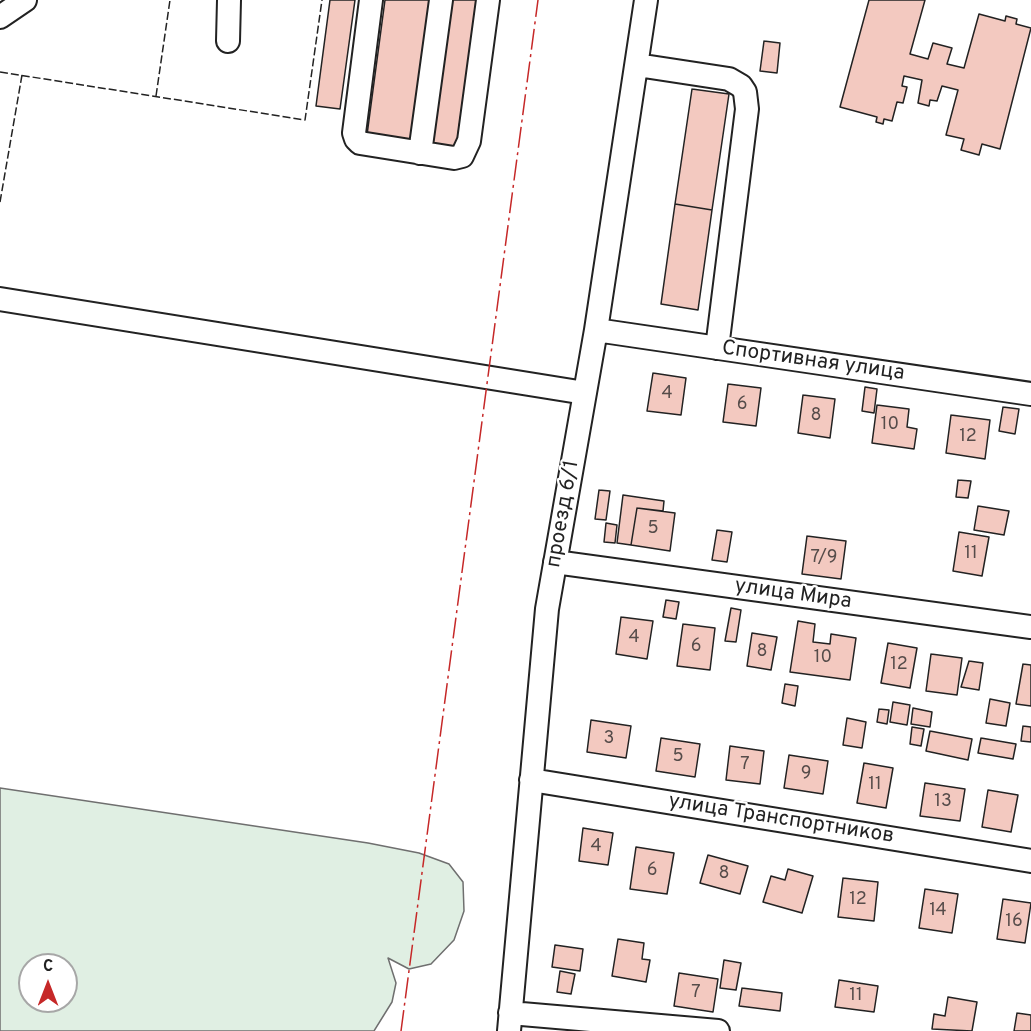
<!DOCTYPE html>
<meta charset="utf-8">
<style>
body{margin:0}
#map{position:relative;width:1031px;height:1031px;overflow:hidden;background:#fff;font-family:Overpass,sans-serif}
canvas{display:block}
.north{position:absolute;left:18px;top:953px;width:60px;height:60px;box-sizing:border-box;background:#fff;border:2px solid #a7a7a7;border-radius:50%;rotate:0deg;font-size:16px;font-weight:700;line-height:24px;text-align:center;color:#222}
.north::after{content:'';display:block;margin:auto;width:21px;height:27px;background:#c62828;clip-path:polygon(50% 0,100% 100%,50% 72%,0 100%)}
</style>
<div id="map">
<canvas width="1031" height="1031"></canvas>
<div class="north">С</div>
</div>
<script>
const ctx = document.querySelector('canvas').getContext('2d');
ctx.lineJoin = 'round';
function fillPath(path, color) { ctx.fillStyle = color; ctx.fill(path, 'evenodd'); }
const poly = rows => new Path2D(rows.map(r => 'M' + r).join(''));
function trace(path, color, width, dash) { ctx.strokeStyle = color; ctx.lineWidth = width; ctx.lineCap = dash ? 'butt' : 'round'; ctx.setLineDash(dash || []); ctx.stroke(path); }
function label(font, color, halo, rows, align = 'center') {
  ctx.font = font + ' Overpass,sans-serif'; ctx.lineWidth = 4.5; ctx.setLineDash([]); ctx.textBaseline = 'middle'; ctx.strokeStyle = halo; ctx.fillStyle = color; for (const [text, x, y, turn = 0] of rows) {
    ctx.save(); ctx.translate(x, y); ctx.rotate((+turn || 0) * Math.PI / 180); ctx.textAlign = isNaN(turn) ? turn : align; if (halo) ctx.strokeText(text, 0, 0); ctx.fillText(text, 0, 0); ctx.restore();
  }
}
const green = poly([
 [0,788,368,843,419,853,449,864,463,882,464,911,454,940,431,964,409,969,388,958,396,983,392,1002,374,1031,0,1031,0,788],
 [30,965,66,965,66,1001,30,1001,30,965]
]);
fillPath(green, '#e0efe3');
trace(green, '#6f6f6f', 1.5);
const building = poly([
 [330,0,355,0,340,109,316,106,330,0],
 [385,0,432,0,412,141,367,135,385,0],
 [452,0,477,0,456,149,432,146,452,0],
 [869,0,925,0,910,54,928,59,933,43,952,48,947,64,964,68,979,14,1005,21,1006,16,1017,19,1016,24,1031,28,1000,149,982,144,979,155,961,150,964,139,946,135,958,90,942,86,937,101,930,100,929,106,918,103,922,80,904,76,902,86,907,87,903,103,897,102,892,121,884,119,883,124,876,122,877,117,840,107,869,0],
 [764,41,780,43,777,73,760,71,764,41],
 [692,89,729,94,712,210,675,204,692,89],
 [675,204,712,210,698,310,661,304,675,204],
 [653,373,686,378,681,415,647,411,653,373],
 [728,384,761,388,756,426,723,422,728,384],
 [865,387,877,389,874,413,862,411,865,387],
 [803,395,835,399,830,438,798,433,803,395],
 [877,405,909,409,907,427,917,429,914,449,872,443,877,405],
 [1003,407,1019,409,1015,434,999,431,1003,407],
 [951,415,990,420,985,459,946,453,951,415],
 [958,480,971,481,968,498,956,497,958,480],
 [599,490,610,491,606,520,595,519,599,490],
 [623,495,664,501,663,511,637,508,631,545,617,543,623,495],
 [978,506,1009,511,1004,535,974,530,978,506],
 [637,508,675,513,670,551,631,545,637,508],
 [606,523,617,525,615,543,604,542,606,523],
 [717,530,732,532,727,562,712,560,717,530],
 [959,532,989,537,982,576,953,571,959,532],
 [807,536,846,541,841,579,802,574,807,536],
 [666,600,679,602,676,619,663,617,666,600],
 [731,608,741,610,736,642,725,641,731,608],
 [621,617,653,621,647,659,616,654,621,617],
 [798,621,815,624,813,642,830,644,831,634,856,638,850,680,790,672,798,621],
 [683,624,715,628,710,670,677,666,683,624],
 [752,633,777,637,771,670,747,666,752,633],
 [888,643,917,648,910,688,881,683,888,643],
 [931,654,962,658,957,695,926,691,931,654],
 [969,661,983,663,979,690,961,687,969,661],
 [1023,664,1031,665,1031,706,1016,704,1023,664],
 [785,684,798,686,795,706,782,703,785,684],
 [990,699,1010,703,1006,726,986,723,990,699],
 [893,702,910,705,907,725,890,722,893,702],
 [913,708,932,712,930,727,911,724,913,708],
 [879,709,889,710,887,724,877,722,879,709],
 [847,718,866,722,862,748,843,745,847,718],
 [591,720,631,726,626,758,587,752,591,720],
 [1023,726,1031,727,1031,742,1021,741,1023,726],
 [912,727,924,729,921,746,910,744,912,727],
 [930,731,972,739,968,760,926,751,930,731],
 [661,738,700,744,695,777,656,771,661,738],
 [981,738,1016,744,1013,759,978,753,981,738],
 [730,746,764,751,760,784,726,780,730,746],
 [789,755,828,761,823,794,784,788,789,755],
 [864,763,893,768,886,808,857,803,864,763],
 [925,783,965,789,960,821,920,816,925,783],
 [988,790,1018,795,1011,832,982,827,988,790],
 [583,828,613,833,608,865,579,861,583,828],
 [636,847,674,853,667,894,630,889,636,847],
 [708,855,748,866,740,894,700,883,708,855],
 [788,869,813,876,802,913,763,902,771,876,785,880,788,869],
 [843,878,878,882,874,921,838,917,843,878],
 [925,889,958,894,952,933,919,928,925,889],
 [1003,899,1031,903,1025,943,997,939,1003,899],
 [618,939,644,943,642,959,650,960,646,982,612,976,618,939],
 [555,945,583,949,580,971,552,967,555,945],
 [724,960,741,963,736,990,720,988,724,960],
 [560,971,575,974,571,994,557,992,560,971],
 [679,973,718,979,713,1012,674,1006,679,973],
 [839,980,878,986,874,1012,835,1007,839,980],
 [742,988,782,993,780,1011,739,1006,742,988],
 [948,997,977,1002,972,1031,932,1029,934,1014,945,1016,948,997],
 [1017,1013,1031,1015,1031,1031,1014,1031,1017,1013]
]);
fillPath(building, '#f3c9c0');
trace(building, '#222', 1.5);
const minor = poly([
 [371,0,354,133,356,139,360,143,454,158,462,156,469,141,488,0],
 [0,17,25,0],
 [228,41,229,0],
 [637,65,729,79,741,86,745,92,747,109,717,348],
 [420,153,441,0],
 [0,299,585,393],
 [596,330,1031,394],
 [555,562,1031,627],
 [531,780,1031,861],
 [510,1013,718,1031],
 [509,1031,547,609,596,330,646,0]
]);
trace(minor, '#222', 26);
trace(minor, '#fff', 22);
trace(poly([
 [0,72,305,120,322,0],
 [156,96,170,0],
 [0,202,22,75]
]), '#222', 1.5, [8, 3]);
trace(poly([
 [401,1031,538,0]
]), '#c62828', 1.5, [21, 4.5, 3, 4.5]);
label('18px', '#564c4a', null, [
 ["4",667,394],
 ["6",742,405],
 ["8",816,416],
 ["10",890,425],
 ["12",968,437],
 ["5",653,529],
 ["11",971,554],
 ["7/9",824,558],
 ["4",634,638],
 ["6",696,647],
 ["8",762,652],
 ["10",823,658],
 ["12",899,665],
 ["3",609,739],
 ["5",678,757],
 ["7",745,765],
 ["9",806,774],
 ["11",875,785],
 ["13",943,802],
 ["4",596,847],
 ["6",652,871],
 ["8",724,874],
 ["12",858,900],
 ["14",938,911],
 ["16",1014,922],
 ["7",696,993],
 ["11",856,996]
]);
label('21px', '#222', '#fff', [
 ["Спортивная улица",813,362,8],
 ["проезд 6/1",564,514,-80],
 ["улица Мира",793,595,8],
 ["улица Транспортников",781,820,9]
]);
</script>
